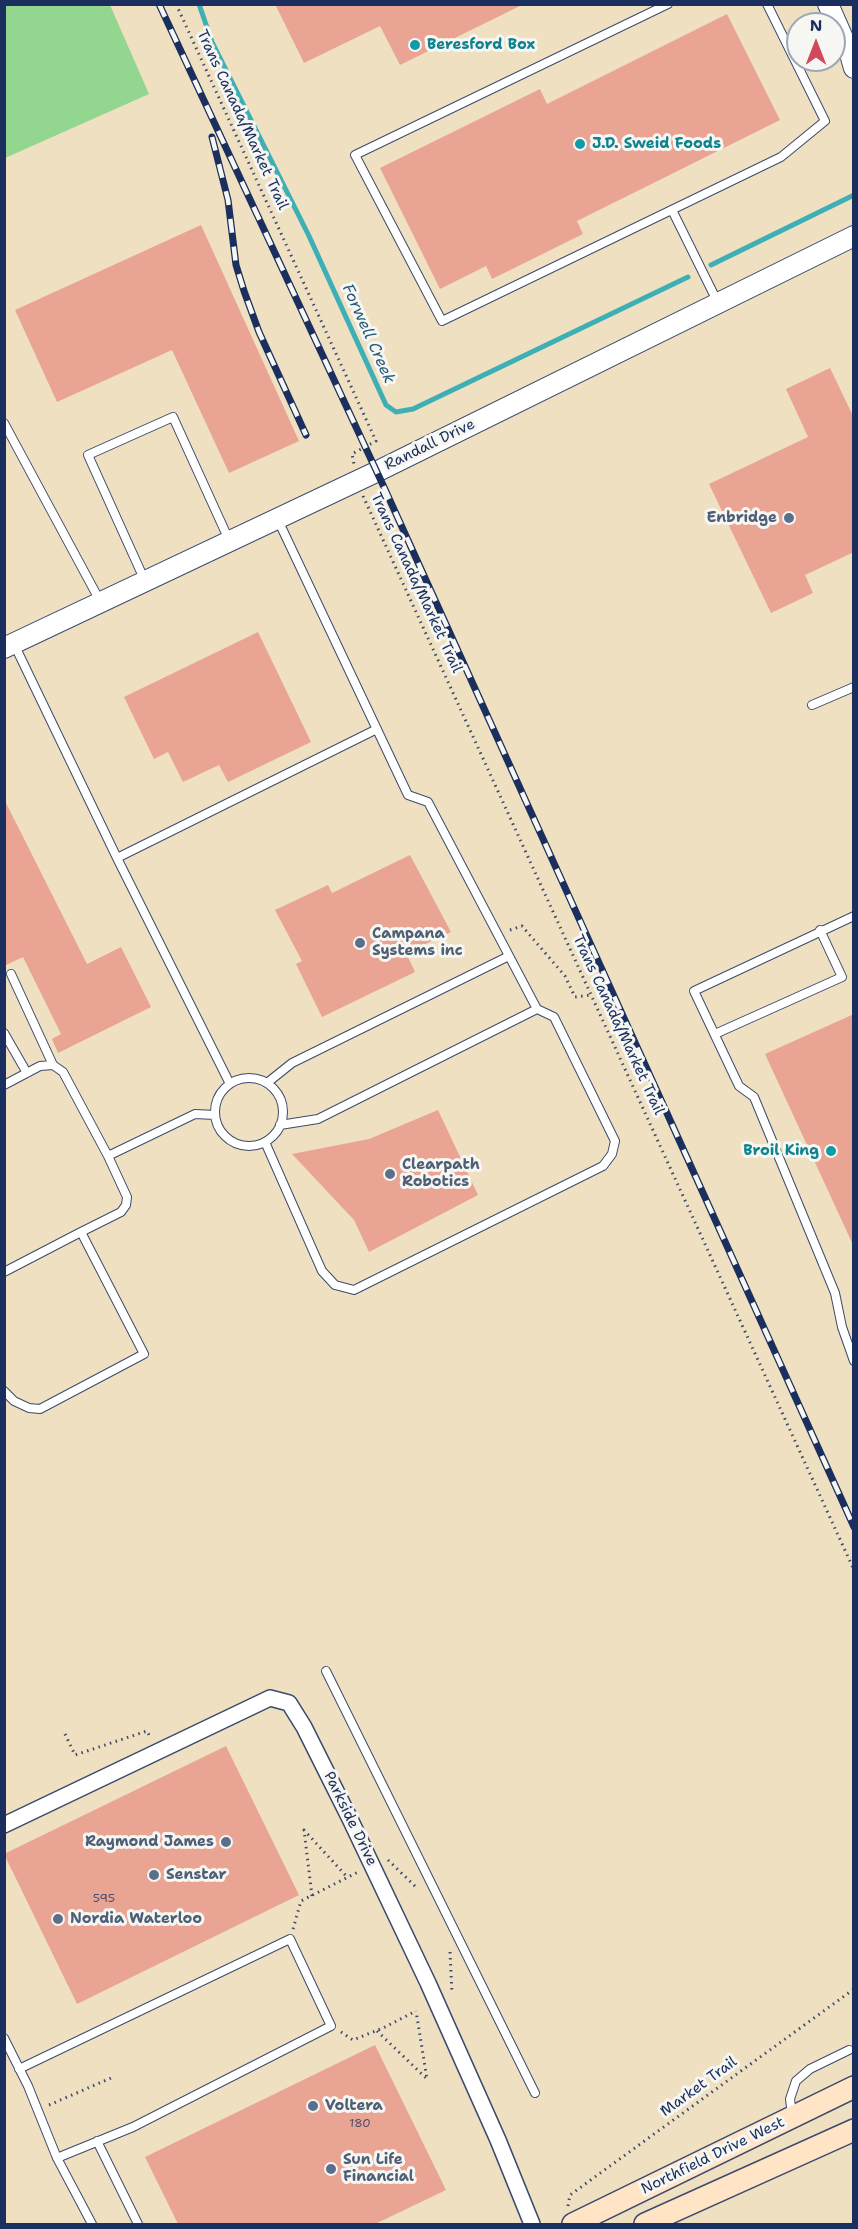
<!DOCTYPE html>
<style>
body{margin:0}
#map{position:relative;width:858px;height:2229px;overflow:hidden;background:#efe0c1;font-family:"Shantell Sans",sans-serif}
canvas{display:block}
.frame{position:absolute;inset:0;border:6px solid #1b2f5e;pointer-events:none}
.north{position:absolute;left:786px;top:12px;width:60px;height:60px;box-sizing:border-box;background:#f6f6f2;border:2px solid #9ea6b7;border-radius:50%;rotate:0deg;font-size:16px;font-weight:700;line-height:24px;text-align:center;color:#1b2f5e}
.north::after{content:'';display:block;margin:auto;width:21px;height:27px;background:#d1495b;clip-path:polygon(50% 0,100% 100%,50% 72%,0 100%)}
</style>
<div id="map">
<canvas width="858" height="2229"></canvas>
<div class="frame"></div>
<div class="north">N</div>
</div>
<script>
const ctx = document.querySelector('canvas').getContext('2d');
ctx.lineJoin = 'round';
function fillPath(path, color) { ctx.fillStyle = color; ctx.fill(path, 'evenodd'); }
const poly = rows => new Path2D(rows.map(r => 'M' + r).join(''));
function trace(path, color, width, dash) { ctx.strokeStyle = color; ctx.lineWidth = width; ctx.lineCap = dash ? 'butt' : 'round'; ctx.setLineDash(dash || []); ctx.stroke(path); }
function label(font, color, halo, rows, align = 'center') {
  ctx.font = font + ' "Shantell Sans",sans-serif'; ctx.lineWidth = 6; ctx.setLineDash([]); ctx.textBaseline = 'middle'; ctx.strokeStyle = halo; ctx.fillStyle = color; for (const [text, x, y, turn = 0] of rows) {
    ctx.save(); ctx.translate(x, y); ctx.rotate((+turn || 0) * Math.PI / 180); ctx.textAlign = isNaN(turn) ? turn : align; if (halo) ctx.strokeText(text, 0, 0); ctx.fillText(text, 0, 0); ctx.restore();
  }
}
fillPath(poly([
 [4,5,110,5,149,94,5,158]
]), '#92d68f');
trace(poly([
 [199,4,212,42,309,236,386,405,396,412,413,409,688,277],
 [711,265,854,195]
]), '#3dafb5', 5);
fillPath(poly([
 [275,4,524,4,400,65,380,26,304,63],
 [727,14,780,120,577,221,583,234,492,279,486,266,440,289,380,168,540,89,547,104],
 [201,225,299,441,229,473,172,350,57,402,15,310],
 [830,368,854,418,854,552,805,575,813,593,771,613,709,484,808,437,786,389],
 [258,632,311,742,228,782,219,765,183,782,168,752,154,759,124,697],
 [4,799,87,964,121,947,151,1007,58,1053,52,1039,61,1034,23,957,4,966],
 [410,855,451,932,406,953,415,972,322,1017,296,964,302,961,275,910,328,885,332,893],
 [854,1014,854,1247,765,1054],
 [438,1110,478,1195,369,1252,354,1220,292,1154,369,1139],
 [226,1746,299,1895,77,2004,4,1854],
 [375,2045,446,2190,375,2224,178,2224,145,2157]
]), '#e9a494');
const service = poly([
 [668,4,355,155,442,321,781,157,825,121,767,4],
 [672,210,718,303],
 [4,423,100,601],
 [145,581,88,455,173,417,229,540],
 [14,644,117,858,230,1084],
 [812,705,854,687],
 [117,858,377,729],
 [854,916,694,991,739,1086,754,1097,835,1293,842,1327,854,1361],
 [11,974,53,1065],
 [4,1033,27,1073],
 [715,1034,842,977,820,930],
 '215 1112a34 34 0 1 1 68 0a34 34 0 1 1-68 0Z',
 [267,1083,292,1063,509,956],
 [4,1085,40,1066,53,1065,63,1072,108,1156,195,1114,215,1115],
 [280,1125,318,1119,537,1009],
 [265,1142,322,1271,335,1285,354,1290,603,1166,612,1154,615,1141,554,1017,537,1009,428,802,408,795,277,518],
 [81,1232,121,1212,126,1205,127,1197,108,1156],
 [4,1272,81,1232,144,1354,40,1409,29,1408,14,1401,4,1391],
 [326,1671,535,2093],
 [4,2038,28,2086,57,2158,92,2224],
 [19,2069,290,1939,331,2026,133,2127,57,2158],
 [792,2115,790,2099,796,2081,810,2069,849,2050],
 [97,2141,138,2224]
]);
const minor = poly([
 [4,1825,270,1698,289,1703,304,1727,350,1819,428,1983,498,2140,532,2224]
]);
const tertiary = poly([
 [828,4,850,54,854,68],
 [4,648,376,472,854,236]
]);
const secondary = poly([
 [573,2224,854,2087],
 [645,2224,854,2130]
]);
trace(service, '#3b4a6d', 10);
trace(minor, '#3b4a6d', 18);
trace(tertiary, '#3b4a6d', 22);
trace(secondary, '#3b4a6d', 24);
trace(poly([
 [176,4,376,441,352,454,354,464],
 [363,496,854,1570],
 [510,930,522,926,565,976,575,997,591,995],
 [65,1734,75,1755,147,1731,150,1737],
 [388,1860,418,1889],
 [312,1896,304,1830,348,1878],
 [293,1929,301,1901,358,1872],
 [450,1952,452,1993],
 [377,2031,427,2079,416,2011],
 [341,2032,353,2040,383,2028,416,2011],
 [49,2105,111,2078],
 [568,2206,570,2195,854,1989]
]), '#3b4a6d', 3, [1.5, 4.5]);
trace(service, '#fff', 8);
trace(minor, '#fff', 15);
trace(tertiary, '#fff', 20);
trace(secondary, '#ffe4c6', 21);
const rail = poly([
 [159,4,383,485,854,1527],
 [212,137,228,200,236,265,244,291,259,332,306,435]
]);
trace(rail, '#1b2f5e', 7);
trace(rail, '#f6f6f2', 4.5, [14]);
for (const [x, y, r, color] of [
 [415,45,6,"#0f9aa8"],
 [580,144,6,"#0f9aa8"],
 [789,518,6,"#5c6f8a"],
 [360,943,6,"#5c6f8a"],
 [831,1151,6,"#0f9aa8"],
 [390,1174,6,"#5c6f8a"],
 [226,1842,6,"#5c6f8a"],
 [154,1875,6,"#5c6f8a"],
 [58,1919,6,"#5c6f8a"],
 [313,2106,6,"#5c6f8a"],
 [331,2169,6,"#5c6f8a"]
]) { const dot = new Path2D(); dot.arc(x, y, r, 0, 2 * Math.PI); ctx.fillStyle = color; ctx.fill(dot); trace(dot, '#f6f6f2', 2); }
label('12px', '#4e4c6c', null, [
 ["595",104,1899],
 ["180",360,2124]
]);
label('bold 15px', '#0d838f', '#f6f6f2', [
 ["Beresford Box",427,45],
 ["J.D. Sweid Foods",592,144],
 ["Broil King",819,1151,"right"]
], 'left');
label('15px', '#1b2f5e', '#f6f6f2', [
 ["Trans Canada/Market Trail",242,120,65],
 ["Randall Drive",430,445,-26],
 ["Trans Canada/Market Trail",416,583,65],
 ["Trans Canada/Market Trail",618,1025,65],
 ["Parkside Drive",350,1819,64],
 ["Market Trail",699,2087,-36],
 ["Northfield Drive West",713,2156,-26]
]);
label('bold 15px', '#4e5e75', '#f6f6f2', [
 ["Enbridge",777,518,"right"],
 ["Campana",372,934],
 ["Systems inc",372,951],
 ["Clearpath",402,1165],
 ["Robotics",402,1182],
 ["Raymond James",214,1842,"right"],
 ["Senstar",166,1875],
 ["Nordia Waterloo",70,1919],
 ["Voltera",325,2106],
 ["Sun Life",343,2160],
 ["Financial",343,2177]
], 'left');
label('italic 16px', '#275c7c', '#f6f6f2', [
 ["Forwell Creek",368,334,66]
]);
</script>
